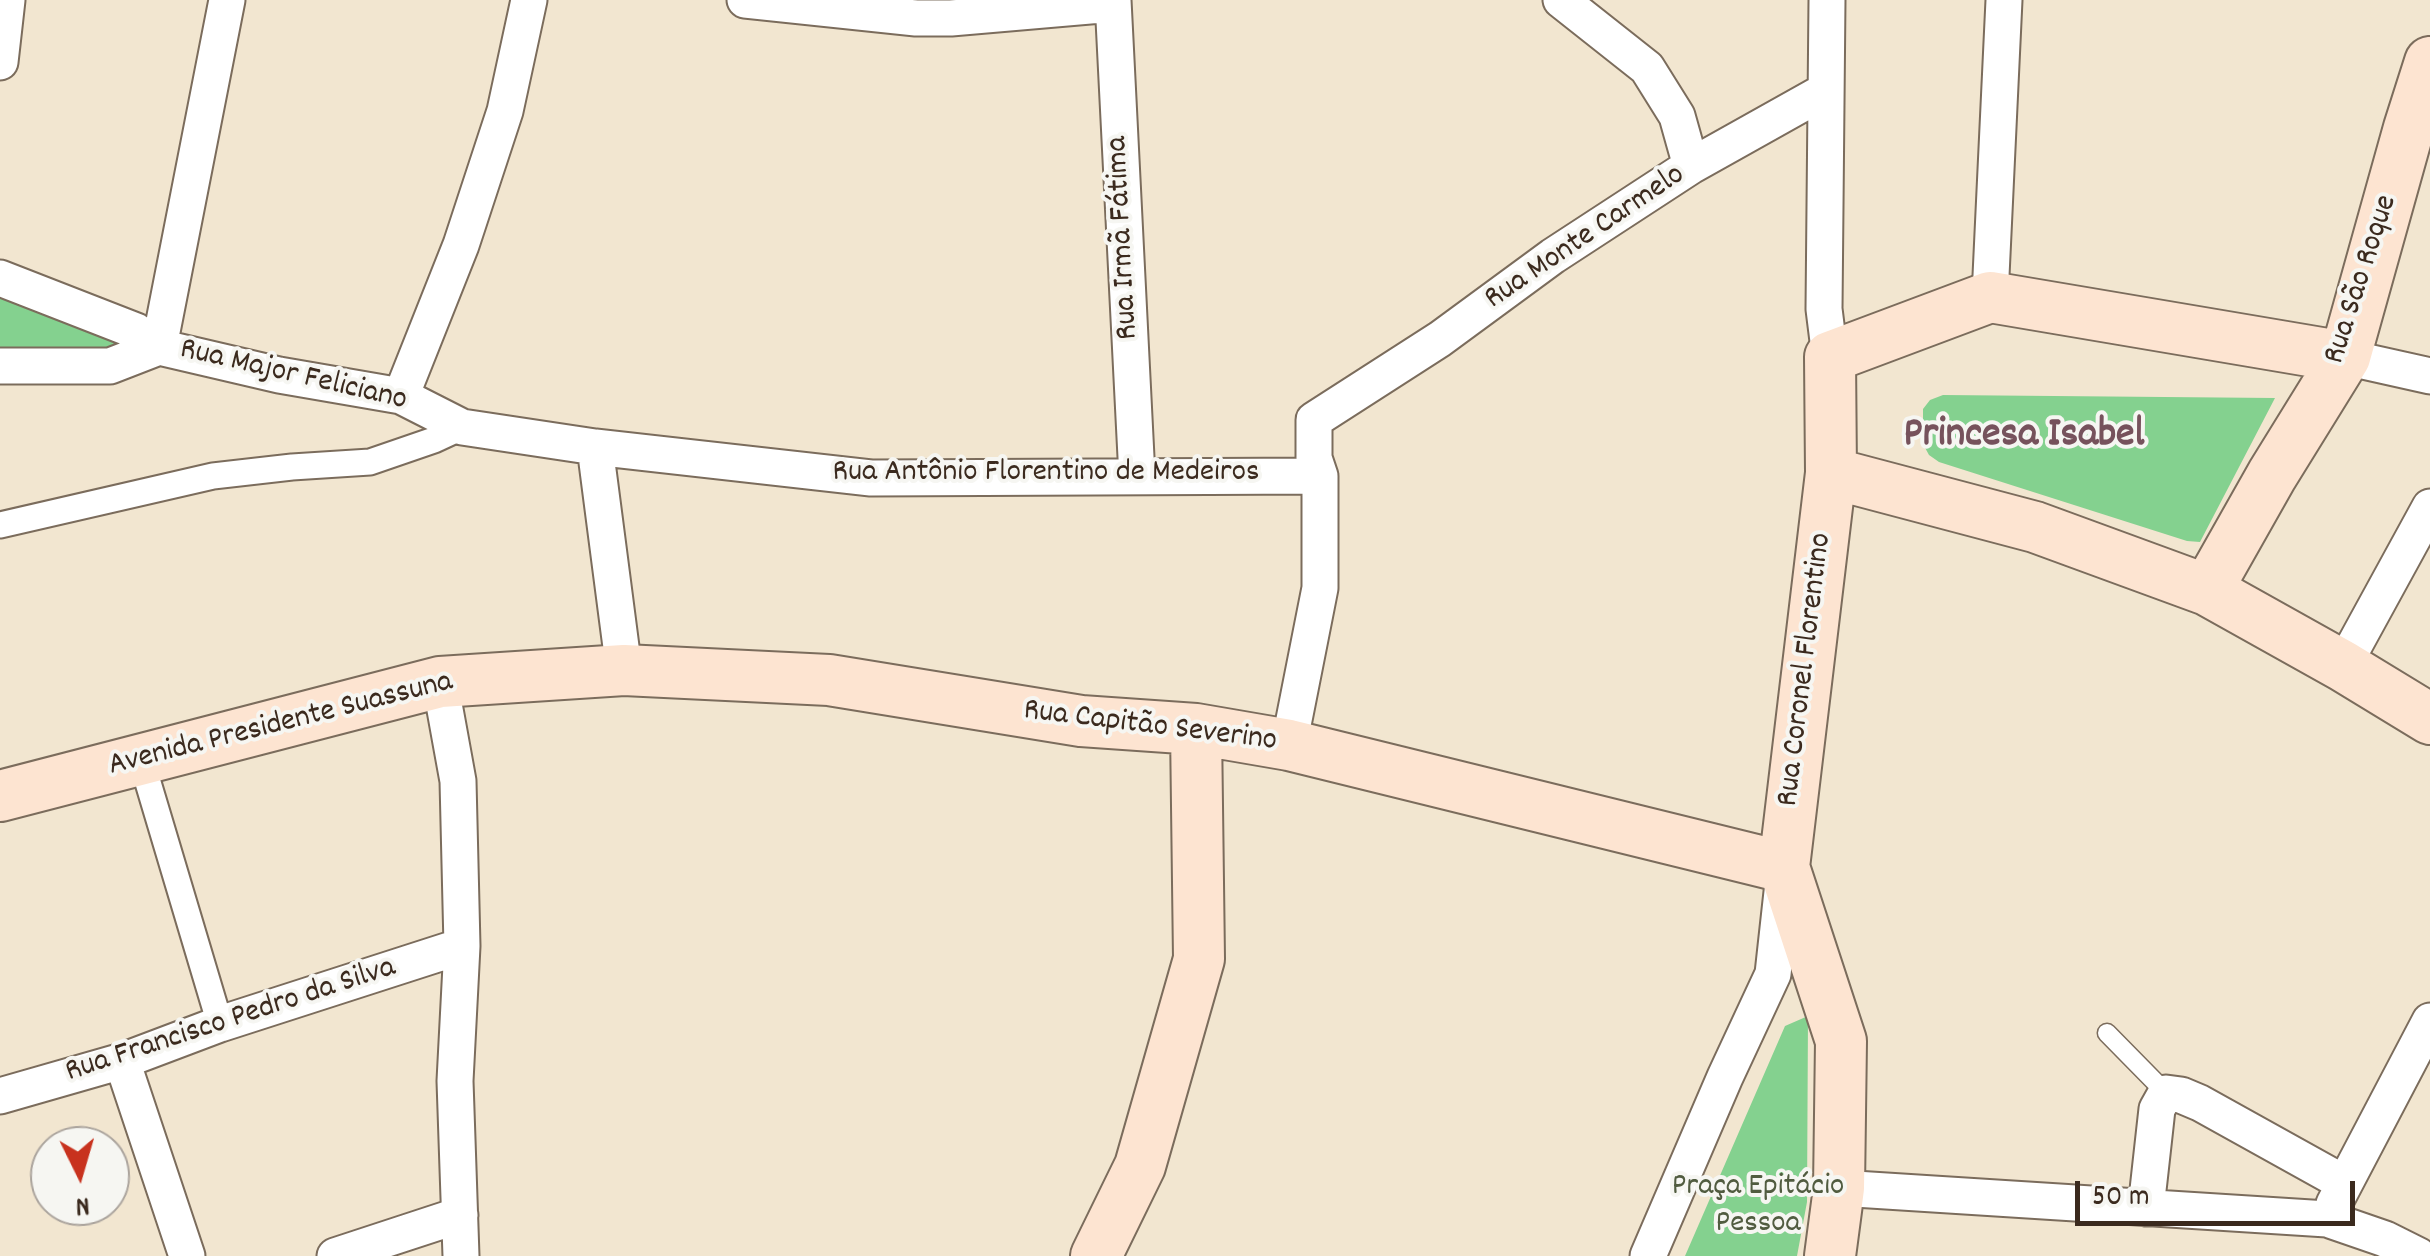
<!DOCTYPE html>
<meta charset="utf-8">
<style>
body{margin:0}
#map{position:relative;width:2430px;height:1256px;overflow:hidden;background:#f2e6d0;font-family:Dekko,sans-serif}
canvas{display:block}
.north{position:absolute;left:30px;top:1126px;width:100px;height:100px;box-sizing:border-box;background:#f6f6f2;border:2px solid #aba49d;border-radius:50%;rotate:175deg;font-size:28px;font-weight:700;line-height:40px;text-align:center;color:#3b2a1e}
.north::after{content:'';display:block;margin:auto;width:35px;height:45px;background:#c8321e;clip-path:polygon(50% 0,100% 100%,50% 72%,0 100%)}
.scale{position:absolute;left:2075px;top:1181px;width:280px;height:45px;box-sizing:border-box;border:5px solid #3b2a1e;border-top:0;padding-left:12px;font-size:30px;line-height:35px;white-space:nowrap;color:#3b2a1e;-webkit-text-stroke:8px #f6f6f2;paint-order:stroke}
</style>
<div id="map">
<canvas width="2430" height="1256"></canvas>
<div class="north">N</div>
<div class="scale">50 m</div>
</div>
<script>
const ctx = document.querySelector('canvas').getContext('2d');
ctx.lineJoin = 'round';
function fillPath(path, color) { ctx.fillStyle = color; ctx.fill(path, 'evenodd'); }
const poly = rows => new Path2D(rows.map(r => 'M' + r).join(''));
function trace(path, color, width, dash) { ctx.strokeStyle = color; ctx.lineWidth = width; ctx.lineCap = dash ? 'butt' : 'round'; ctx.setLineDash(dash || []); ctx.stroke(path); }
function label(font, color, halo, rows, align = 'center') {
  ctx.font = font + ' Dekko,sans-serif'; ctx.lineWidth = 8; ctx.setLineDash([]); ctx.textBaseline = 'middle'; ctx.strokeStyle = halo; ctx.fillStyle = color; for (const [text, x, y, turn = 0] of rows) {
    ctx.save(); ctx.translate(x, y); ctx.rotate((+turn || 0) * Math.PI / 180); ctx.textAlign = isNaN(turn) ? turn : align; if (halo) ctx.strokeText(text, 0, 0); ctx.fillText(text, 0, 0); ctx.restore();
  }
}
fillPath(poly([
 [0,290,134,342,88,355,0,358],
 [1943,395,2275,398,2200,542,2187,541,1939,462,1929,455,1923,444,1923,409,1930,400],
 [1808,1016,1807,1202,1797,1256,1685,1256,1785,1026]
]), '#84d18f');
const service = poly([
 [2107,1033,2166,1093]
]);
const pedestrian = poly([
 [0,525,213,476,292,467,370,462,434,440,462,427],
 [141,759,220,1024]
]);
const minor = poly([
 [745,0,916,18,951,18,1113,4],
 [1113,0,1137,477],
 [1561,0,1647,68,1677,116,1691,166],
 [1827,0,1824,309,1830,357],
 [0,62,7,0],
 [0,278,136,331,159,347,279,375,401,396,462,427,595,447,871,478,1320,476],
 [1990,297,2004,0],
 [2345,357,2430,376],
 [0,366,110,366,159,347,227,0],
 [401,396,461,245,505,111,529,0],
 [595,447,624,670],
 [2343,666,2430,507],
 [440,682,458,781,462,946,455,1081,461,1256],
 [1289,745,1320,588,1320,476,1314,458,1314,420,1440,339,1553,256,1691,166,1825,91],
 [122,1061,187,1256],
 [0,1096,122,1061,220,1024,462,946],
 [1839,1188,2327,1219,2385,1239,2419,1256],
 [2334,1204,2430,1021],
 [2146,1208,2157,1109,2166,1093,2181,1095,2200,1103,2344,1183],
 [335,1256,460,1215],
 [1648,1256,1725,1077,1773,974,1783,883]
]);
const secondary = poly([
 [1831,473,2035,527,2207,590,2343,666,2430,719],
 [2207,590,2272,475,2345,357,2409,128,2430,62],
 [0,796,440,682,624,670,829,680,1081,721,1196,729,1289,745,1784,867],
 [1096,1256,1140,1166,1199,959,1196,729],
 [1830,1256,1839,1188,1841,1041,1784,867,1831,473,1830,357,1990,297,2345,357]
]);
trace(service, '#7b6c5c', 21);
trace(pedestrian, '#7b6c5c', 29);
trace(minor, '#7b6c5c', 39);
trace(secondary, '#7b6c5c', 54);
trace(service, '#fff', 18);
trace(pedestrian, '#fff', 25);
trace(minor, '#fff', 35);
trace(secondary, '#fde4d1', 50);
label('32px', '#3b2a1e', '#f6f6f2', [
 ["Rua Irmã Fátima",1125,238,-93],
 ["Rua Monte Carmelo",1586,239,-34],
 ["Rua São Roque",2363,280,-72],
 ["Rua Major Feliciano",293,377,13],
 ["Rua Antônio Florentino de Medeiros",1046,475],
 ["Rua Coronel Florentino",1807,670,-83],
 ["Avenida Presidente Suassuna",281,726,-14],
 ["Rua Capitão Severino",1150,728,7],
 ["Rua Francisco Pedro da Silva",231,1022,-18]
]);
label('32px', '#515c40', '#f6f6f2', [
 ["Praça Epitácio",1758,1189],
 ["Pessoa",1758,1226]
]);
label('bold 42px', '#76525c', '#f6f6f2', [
 ["Princesa Isabel",2024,438]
]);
</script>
